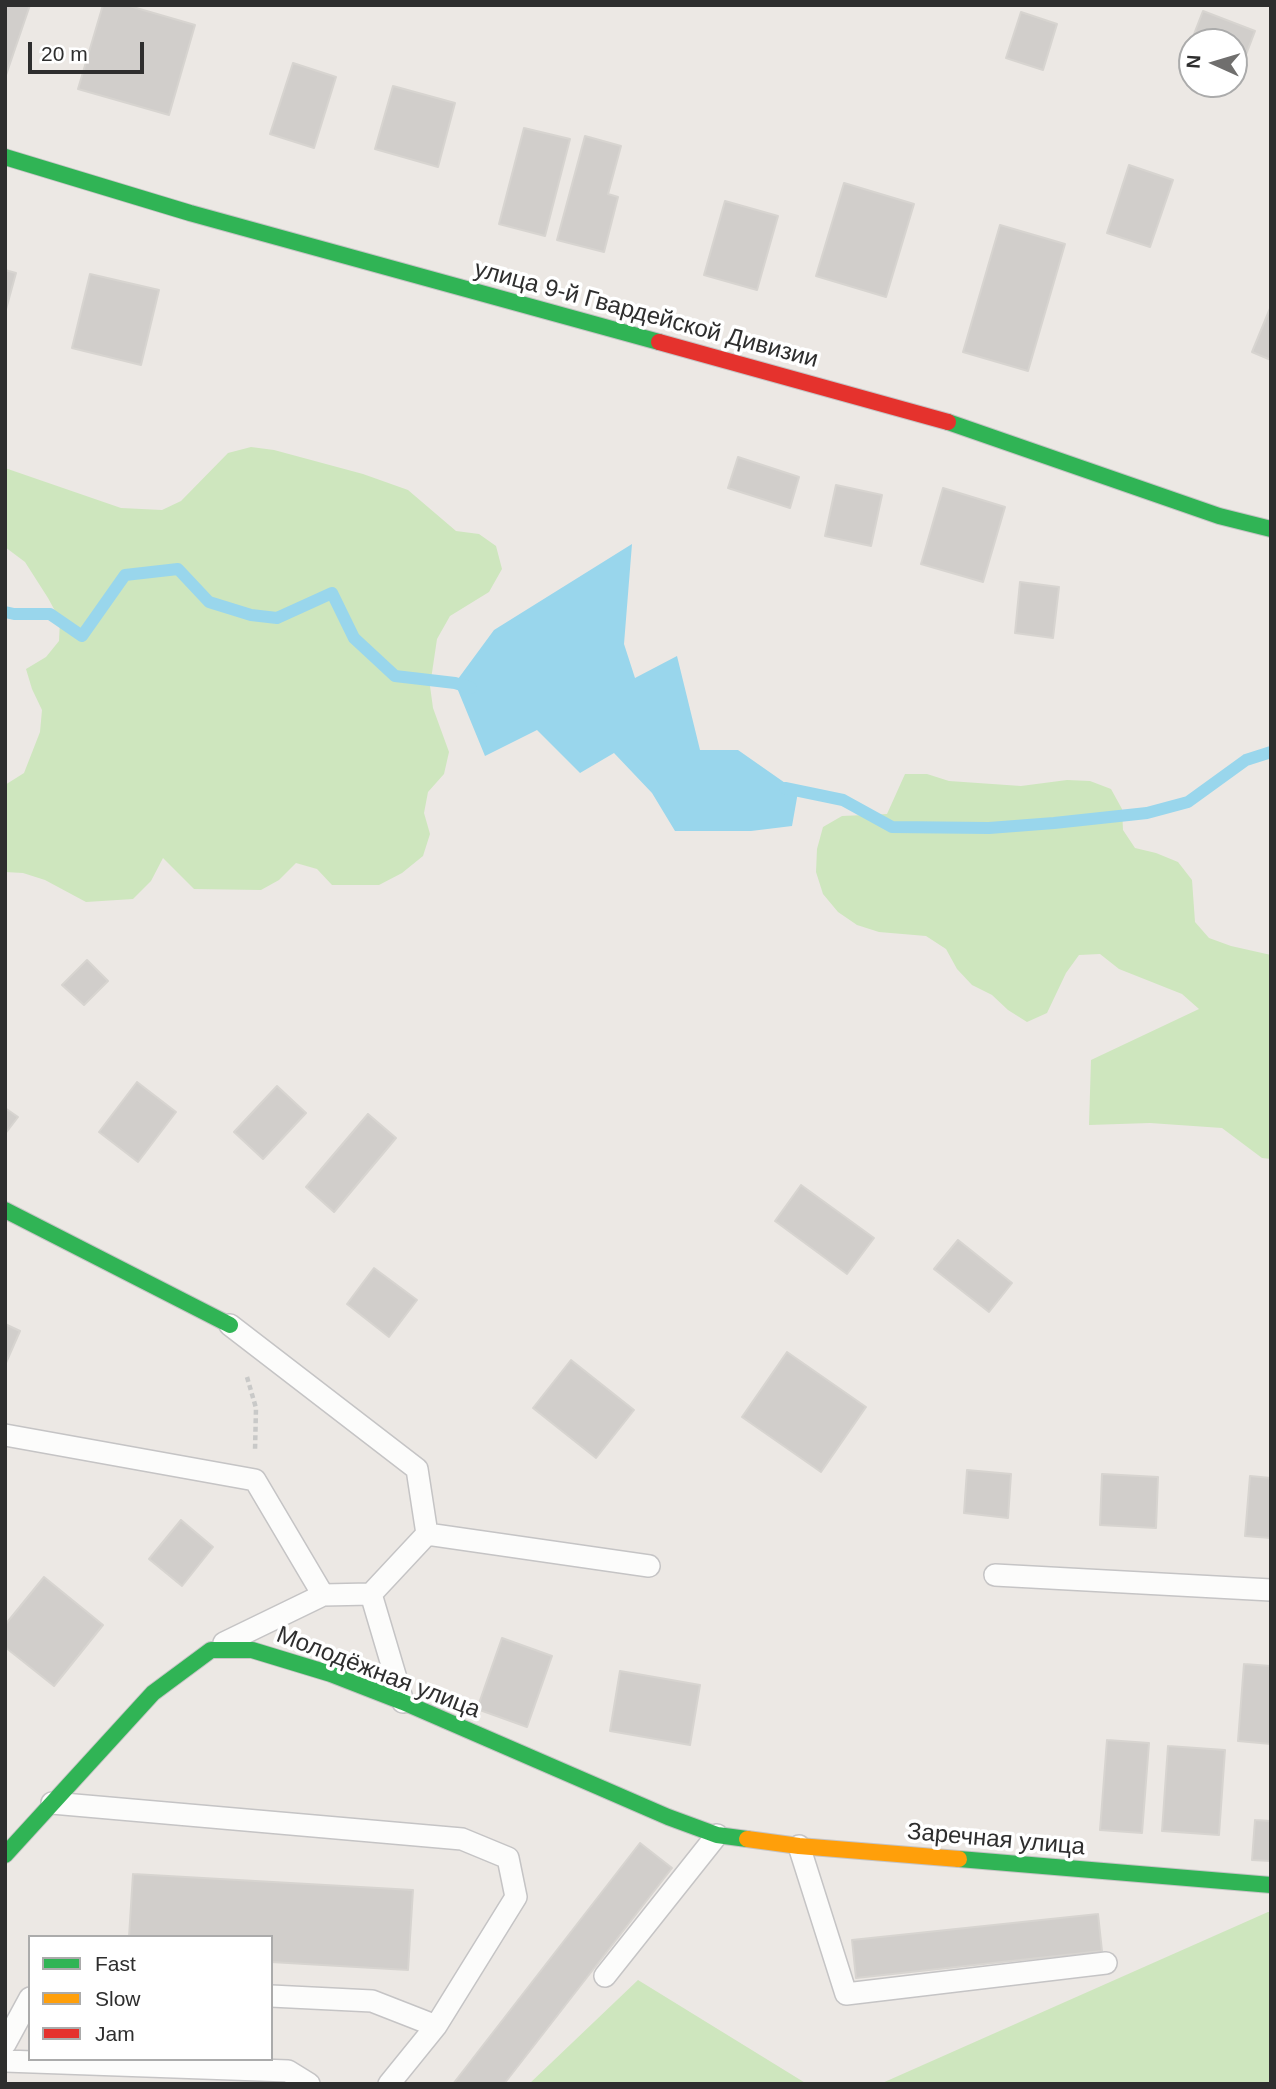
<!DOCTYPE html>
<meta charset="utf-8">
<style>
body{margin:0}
#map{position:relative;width:1276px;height:2089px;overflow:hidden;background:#ece8e4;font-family:Arial,sans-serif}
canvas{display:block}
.frame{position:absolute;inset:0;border:7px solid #2e2e2e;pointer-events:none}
.legend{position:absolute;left:28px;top:1935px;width:245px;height:126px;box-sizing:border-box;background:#fff;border:2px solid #ababab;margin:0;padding:9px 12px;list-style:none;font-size:21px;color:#2e2e2e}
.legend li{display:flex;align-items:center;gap:14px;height:35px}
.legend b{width:35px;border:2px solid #ababab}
.north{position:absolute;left:1178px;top:28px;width:70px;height:70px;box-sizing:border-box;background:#fff;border:2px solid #ababab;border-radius:50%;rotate:274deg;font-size:19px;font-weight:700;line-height:28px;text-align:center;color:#2e2e2e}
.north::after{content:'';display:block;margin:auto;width:24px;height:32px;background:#706f6e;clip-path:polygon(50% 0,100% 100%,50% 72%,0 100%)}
.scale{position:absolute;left:28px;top:42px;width:116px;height:32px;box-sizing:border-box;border:4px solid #2e2e2e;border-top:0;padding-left:9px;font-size:21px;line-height:24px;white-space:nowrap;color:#2e2e2e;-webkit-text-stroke:5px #fff;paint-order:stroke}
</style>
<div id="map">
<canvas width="1276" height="2089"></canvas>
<div class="frame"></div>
<ul class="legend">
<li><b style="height:9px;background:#30b455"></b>Fast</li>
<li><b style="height:9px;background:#ff9f0a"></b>Slow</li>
<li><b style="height:9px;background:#e5322d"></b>Jam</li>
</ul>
<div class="north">N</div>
<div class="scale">20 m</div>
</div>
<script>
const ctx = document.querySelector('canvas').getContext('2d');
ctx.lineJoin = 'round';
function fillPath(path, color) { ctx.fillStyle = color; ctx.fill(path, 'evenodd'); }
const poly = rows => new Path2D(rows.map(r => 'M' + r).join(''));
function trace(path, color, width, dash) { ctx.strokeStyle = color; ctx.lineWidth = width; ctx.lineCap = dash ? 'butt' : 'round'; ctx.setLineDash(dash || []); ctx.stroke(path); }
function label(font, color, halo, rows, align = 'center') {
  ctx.font = font + ' Arial,sans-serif'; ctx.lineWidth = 7; ctx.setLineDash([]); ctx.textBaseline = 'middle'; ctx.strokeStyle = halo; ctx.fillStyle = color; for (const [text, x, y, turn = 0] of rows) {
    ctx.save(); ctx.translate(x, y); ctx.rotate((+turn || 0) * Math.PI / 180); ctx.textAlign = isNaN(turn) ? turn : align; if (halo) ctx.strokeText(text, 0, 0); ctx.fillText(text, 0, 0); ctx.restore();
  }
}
fillPath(poly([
 [251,447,274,450,363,474,408,490,456,531,479,534,496,546,502,569,489,592,450,616,437,639,430,686,433,708,449,752,444,774,428,792,424,813,430,834,423,856,402,873,379,885,332,885,317,869,296,863,279,880,261,890,194,889,163,858,151,881,133,899,86,902,45,880,23,873,5,872,5,785,24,773,40,732,42,710,32,689,26,669,46,657,59,641,60,620,48,598,25,562,5,547,5,468,121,508,162,510,181,501,228,453],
 [905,774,927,774,949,781,1021,786,1067,780,1090,781,1111,789,1122,809,1123,830,1135,848,1156,853,1178,862,1192,880,1195,922,1209,938,1231,946,1271,955,1271,1159,1262,1158,1222,1128,1150,1123,1089,1125,1091,1060,1199,1009,1182,994,1119,969,1100,954,1079,955,1066,973,1047,1013,1027,1022,1008,1010,992,995,972,985,957,969,946,949,926,936,879,932,857,925,838,912,823,894,816,872,817,849,823,827,842,816,887,814],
 [1268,1912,1271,1912,1271,2084,880,2084],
 [638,1980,807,2084,529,2084]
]), '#cee6be');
fillPath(poly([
 [632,544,624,644,635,678,677,656,700,750,738,750,798,792,792,826,751,831,675,831,652,793,614,753,580,773,537,730,485,756,455,683,494,630]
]), '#99d6ec');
trace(poly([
 [5,612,14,614,50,614,82,636,125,575,178,569,209,602,251,615,277,618,332,593,354,638,395,676,455,683,471,688],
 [785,788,843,800,892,827,989,828,1054,823,1147,813,1188,802,1246,760,1271,752]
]), '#99d6ec', 12);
const building = poly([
 [5,5,30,5,5,78,5,5],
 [103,5,126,5,195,25,169,115,78,89,103,5],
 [1203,11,1255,31,1233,89,1218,84,1234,84,1234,42,1192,42,1192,74,1180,70,1203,11],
 [1021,12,1057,24,1043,70,1006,58,1021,12],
 [293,63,336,77,314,148,270,134,293,63],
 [393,86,455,103,438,167,375,149,393,86],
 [524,128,570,139,545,236,499,224,524,128],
 [585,136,621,146,608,194,618,197,604,252,557,240,585,136],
 [1129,165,1173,180,1150,247,1107,233,1129,165],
 [844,183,914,204,886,297,816,276,844,183],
 [725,201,778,216,757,290,704,275,725,201],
 [1000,225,1065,244,1028,371,963,352,1000,225],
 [5,270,16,273,5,313,5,270],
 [90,274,159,290,141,365,72,348,90,274],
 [1271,306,1271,360,1252,352,1271,306],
 [738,457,799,477,790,508,728,488,738,457],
 [836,485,882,495,871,546,825,536,836,485],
 [943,488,1005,507,983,582,921,564,943,488],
 [1020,582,1059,587,1053,638,1015,633,1020,582],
 [87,960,108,981,84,1005,62,985,87,960],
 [137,1082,176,1112,138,1162,99,1132,137,1082],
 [277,1086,306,1113,263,1159,234,1132,277,1086],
 [5,1108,18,1117,5,1134,5,1108],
 [368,1114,396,1138,334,1212,306,1187,368,1114],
 [801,1185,874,1238,847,1274,775,1221,801,1185],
 [958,1240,1012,1283,989,1312,934,1269,958,1240],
 [374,1268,417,1300,389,1337,347,1304,374,1268],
 [5,1324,20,1331,5,1365,5,1324],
 [787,1352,866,1407,821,1472,742,1417,787,1352],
 [571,1360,634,1410,596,1458,533,1408,571,1360],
 [967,1470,1011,1474,1008,1518,964,1513,967,1470],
 [1102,1474,1158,1477,1156,1528,1100,1525,1102,1474],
 [1250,1476,1271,1478,1271,1538,1245,1536,1250,1476],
 [181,1520,213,1547,182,1586,149,1559,181,1520],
 [44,1577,103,1625,54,1686,5,1647,5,1625,44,1577],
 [502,1638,552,1656,527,1727,477,1709,502,1638],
 [1244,1664,1271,1666,1271,1744,1238,1741,1244,1664],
 [620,1671,700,1685,690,1745,610,1731,620,1671],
 [1107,1740,1149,1743,1142,1833,1100,1830,1107,1740],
 [1168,1746,1225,1750,1219,1835,1162,1831,1168,1746],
 [1255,1820,1271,1821,1271,1861,1252,1860,1255,1820],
 [640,1843,672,1868,504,2084,453,2084,640,1843],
 [133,1874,413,1890,408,1970,271,1962,271,1937,129,1937,133,1874],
 [1098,1914,1102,1951,856,1978,852,1940,1098,1914]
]);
fillPath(building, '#d1cecb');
trace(building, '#d7d4d0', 2);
const lane = poly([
 [230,1325,417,1469,427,1534,371,1594,403,1702],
 [5,1435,255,1480,323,1595,224,1643],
 [427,1534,649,1566],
 [995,1575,1271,1590],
 [323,1595,371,1594],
 [52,1803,462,1839,508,1858,516,1897,436,2026,389,2084],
 [799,1846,846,1994,1106,1963],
 [605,1976,717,1835],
 [271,1996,372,2001,436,2026],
 [5,2044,30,1998],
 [5,2061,288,2071,309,2084]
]);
const fast = poly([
 [5,157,190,213,659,342],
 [948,422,1219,516,1271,529],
 [5,1210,230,1325],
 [5,1855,153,1693,211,1650,252,1650,331,1674,403,1702,668,1817,717,1835,747,1839],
 [959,1859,1271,1885]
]);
const slow = poly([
 [747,1839,799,1846,959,1859]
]);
const jam = poly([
 [659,342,948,422]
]);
trace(lane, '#c5c4c5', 24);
trace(fast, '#c5c4c5', 18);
trace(slow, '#c5c4c5', 18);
trace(jam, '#c5c4c5', 18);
trace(poly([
 [247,1377,256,1408,255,1451]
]), '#c9c9c8', 4.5, [5, 3.5]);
trace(lane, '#fcfcfb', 21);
trace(fast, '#30b455', 16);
trace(slow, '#ff9f0a', 16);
trace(jam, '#e5322d', 16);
label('24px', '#2e2e2e', '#fff', [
 ["улица 9-й Гвардейской Дивизии",646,315,15],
 ["Молодёжная улица",378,1673,21],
 ["Заречная улица",996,1840,5]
]);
</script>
